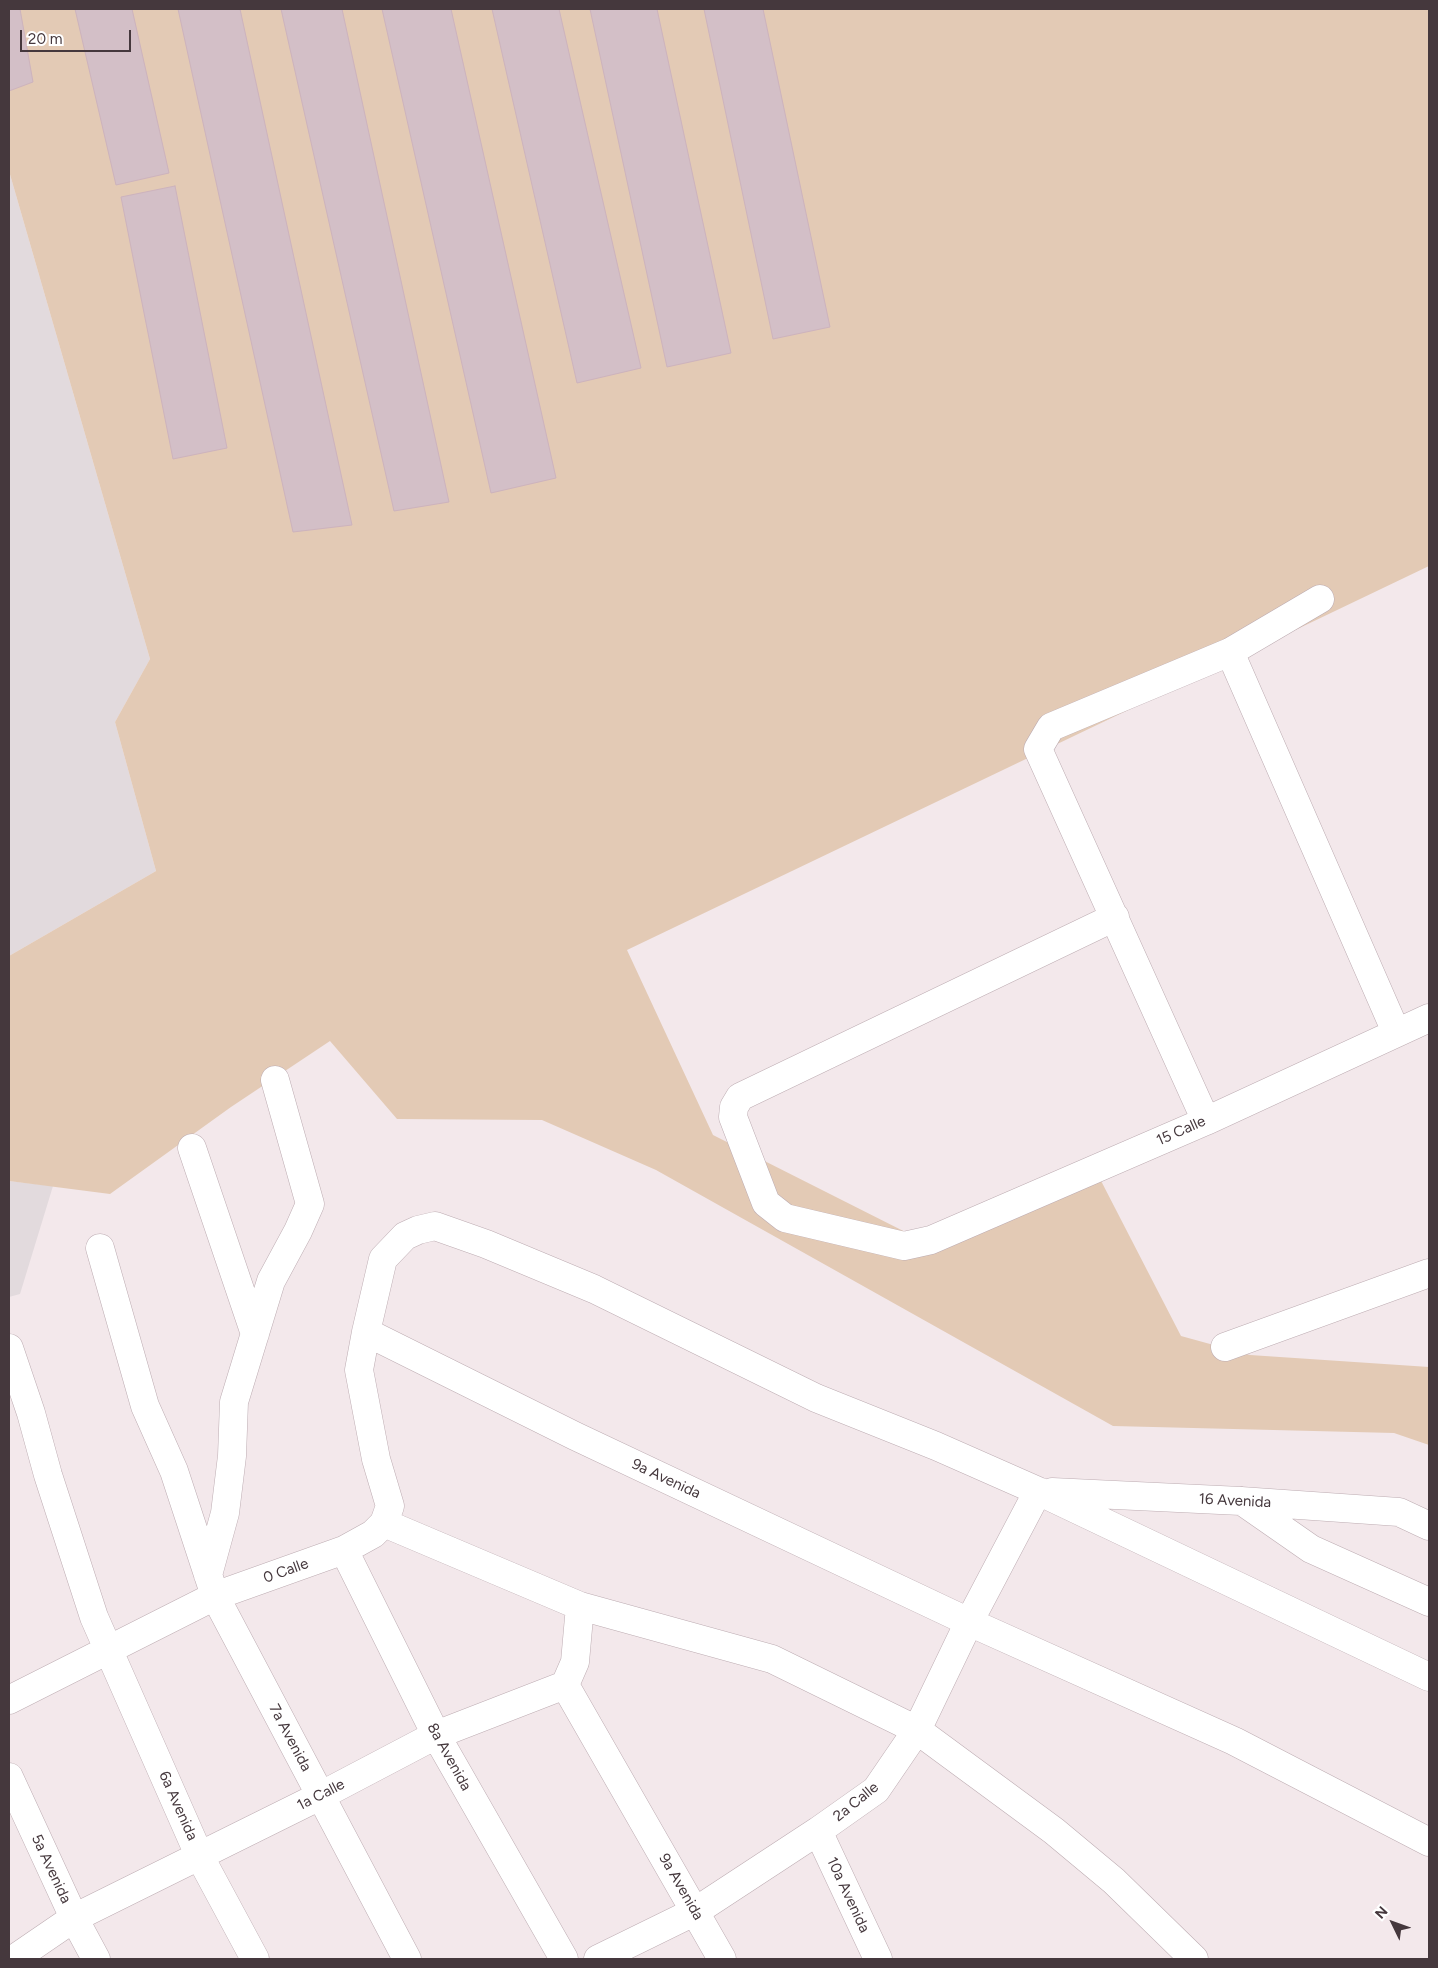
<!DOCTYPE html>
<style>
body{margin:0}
#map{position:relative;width:1438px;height:1968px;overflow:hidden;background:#f3e8eb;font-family:Figtree,sans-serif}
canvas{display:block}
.frame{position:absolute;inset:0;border:10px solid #45383d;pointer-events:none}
.north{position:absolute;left:1368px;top:1898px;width:50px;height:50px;-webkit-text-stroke:4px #fff;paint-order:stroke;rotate:312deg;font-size:14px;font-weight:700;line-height:20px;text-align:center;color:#45383d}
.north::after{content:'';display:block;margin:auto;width:18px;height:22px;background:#45383d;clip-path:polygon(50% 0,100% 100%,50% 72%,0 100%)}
.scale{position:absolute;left:20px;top:30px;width:111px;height:22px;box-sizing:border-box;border:2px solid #45383d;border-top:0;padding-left:6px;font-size:15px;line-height:18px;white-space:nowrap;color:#45383d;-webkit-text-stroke:4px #fff;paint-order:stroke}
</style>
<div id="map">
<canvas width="1438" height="1968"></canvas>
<div class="frame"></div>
<div class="north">N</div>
<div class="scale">20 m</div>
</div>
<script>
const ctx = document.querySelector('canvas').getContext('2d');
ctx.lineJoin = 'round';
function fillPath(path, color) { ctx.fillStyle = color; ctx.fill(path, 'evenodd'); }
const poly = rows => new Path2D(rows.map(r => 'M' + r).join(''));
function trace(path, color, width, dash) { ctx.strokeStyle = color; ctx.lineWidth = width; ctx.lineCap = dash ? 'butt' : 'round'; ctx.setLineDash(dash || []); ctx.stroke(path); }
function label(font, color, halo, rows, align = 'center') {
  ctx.font = font + ' Figtree,sans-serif'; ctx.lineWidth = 4.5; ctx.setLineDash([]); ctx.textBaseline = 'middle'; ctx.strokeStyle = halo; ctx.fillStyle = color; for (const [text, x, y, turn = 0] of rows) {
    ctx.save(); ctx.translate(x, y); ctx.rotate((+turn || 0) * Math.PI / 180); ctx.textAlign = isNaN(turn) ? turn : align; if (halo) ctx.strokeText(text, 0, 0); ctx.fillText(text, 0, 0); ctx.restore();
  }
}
fillPath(poly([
 [9,171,150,659,115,722,156,871,9,956],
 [9,1181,53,1186,20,1294,9,1297]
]), '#e2dadd');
fillPath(poly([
 [9,9,1429,9,1429,566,627,950,713,1135,941,1250,1098,1175,1181,1336,1250,1355,1429,1367,1429,1445,1394,1433,1113,1426,656,1170,542,1120,397,1119,330,1041,231,1107,110,1194,9,1181,9,956,156,871,115,722,150,659,9,171]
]), '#e3cab5');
const building = poly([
 [9,9,20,9,33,82,9,91,9,9],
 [75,9,132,9,169,173,116,185,75,9],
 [178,9,240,9,352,525,293,532,178,9],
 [281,9,342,9,449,502,394,511,281,9],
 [382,9,451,9,556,478,491,493,382,9],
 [492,9,559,9,641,368,577,383,492,9],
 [590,9,657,9,731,353,667,367,590,9],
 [704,9,763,9,830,327,773,339,704,9],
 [175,186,227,448,173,459,121,197,175,186]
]);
fillPath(building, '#d3bfc7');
trace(building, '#cdb3bd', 1);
const minor = poly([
 [1230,652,1396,1032],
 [1115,917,740,1097,734,1107,733,1117,766,1203,785,1218,904,1246,931,1240,1206,1121,1429,1018],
 [1206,1121,1038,749,1051,727,1230,652,1320,599],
 [192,1148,255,1334],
 [100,1248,145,1406,174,1471,215,1596,407,1959],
 [366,1332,575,1436,969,1622,1234,1741,1429,1842],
 [1225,1347,1429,1273],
 [9,1348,31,1413,48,1475,94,1617,199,1855,255,1959],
 [1052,1492,1241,1501,1399,1512,1429,1526],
 [1242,1501,1311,1549,1429,1602],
 [384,1523,580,1606,772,1659,917,1730,1054,1831,1114,1881,1194,1959],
 [344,1550,436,1735,564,1959],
 [208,1575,225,1513,232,1456,234,1402,271,1281,298,1231,310,1204,275,1080],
 [565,1685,722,1959],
 [9,1700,215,1596,344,1550,373,1534,384,1523,390,1506,376,1459,359,1370,366,1332,383,1259,405,1236,418,1230,435,1226,486,1244,594,1289,816,1398,936,1446,1038,1491,1429,1677],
 [9,1777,74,1918,96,1959],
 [818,1831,878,1959],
 [14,1959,74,1918,320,1796,436,1735,565,1685,575,1662,580,1606],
 [598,1959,696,1911,818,1831,876,1790,917,1730,969,1622,1038,1491]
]);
trace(minor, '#bdacb2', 29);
trace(minor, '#fff', 28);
label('15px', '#45383d', '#fff', [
 ["15 Calle",1181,1131,-24],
 ["9a Avenida",666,1479,25],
 ["16 Avenida",1235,1501,3],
 ["0 Calle",286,1571,-20],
 ["7a Avenida",290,1738,62],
 ["8a Avenida",449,1757,61],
 ["1a Calle",321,1795,-27],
 ["2a Calle",856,1802,-39],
 ["6a Avenida",178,1806,66],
 ["5a Avenida",51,1869,65],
 ["9a Avenida",681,1887,60],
 ["10a Avenida",848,1895,65]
]);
</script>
